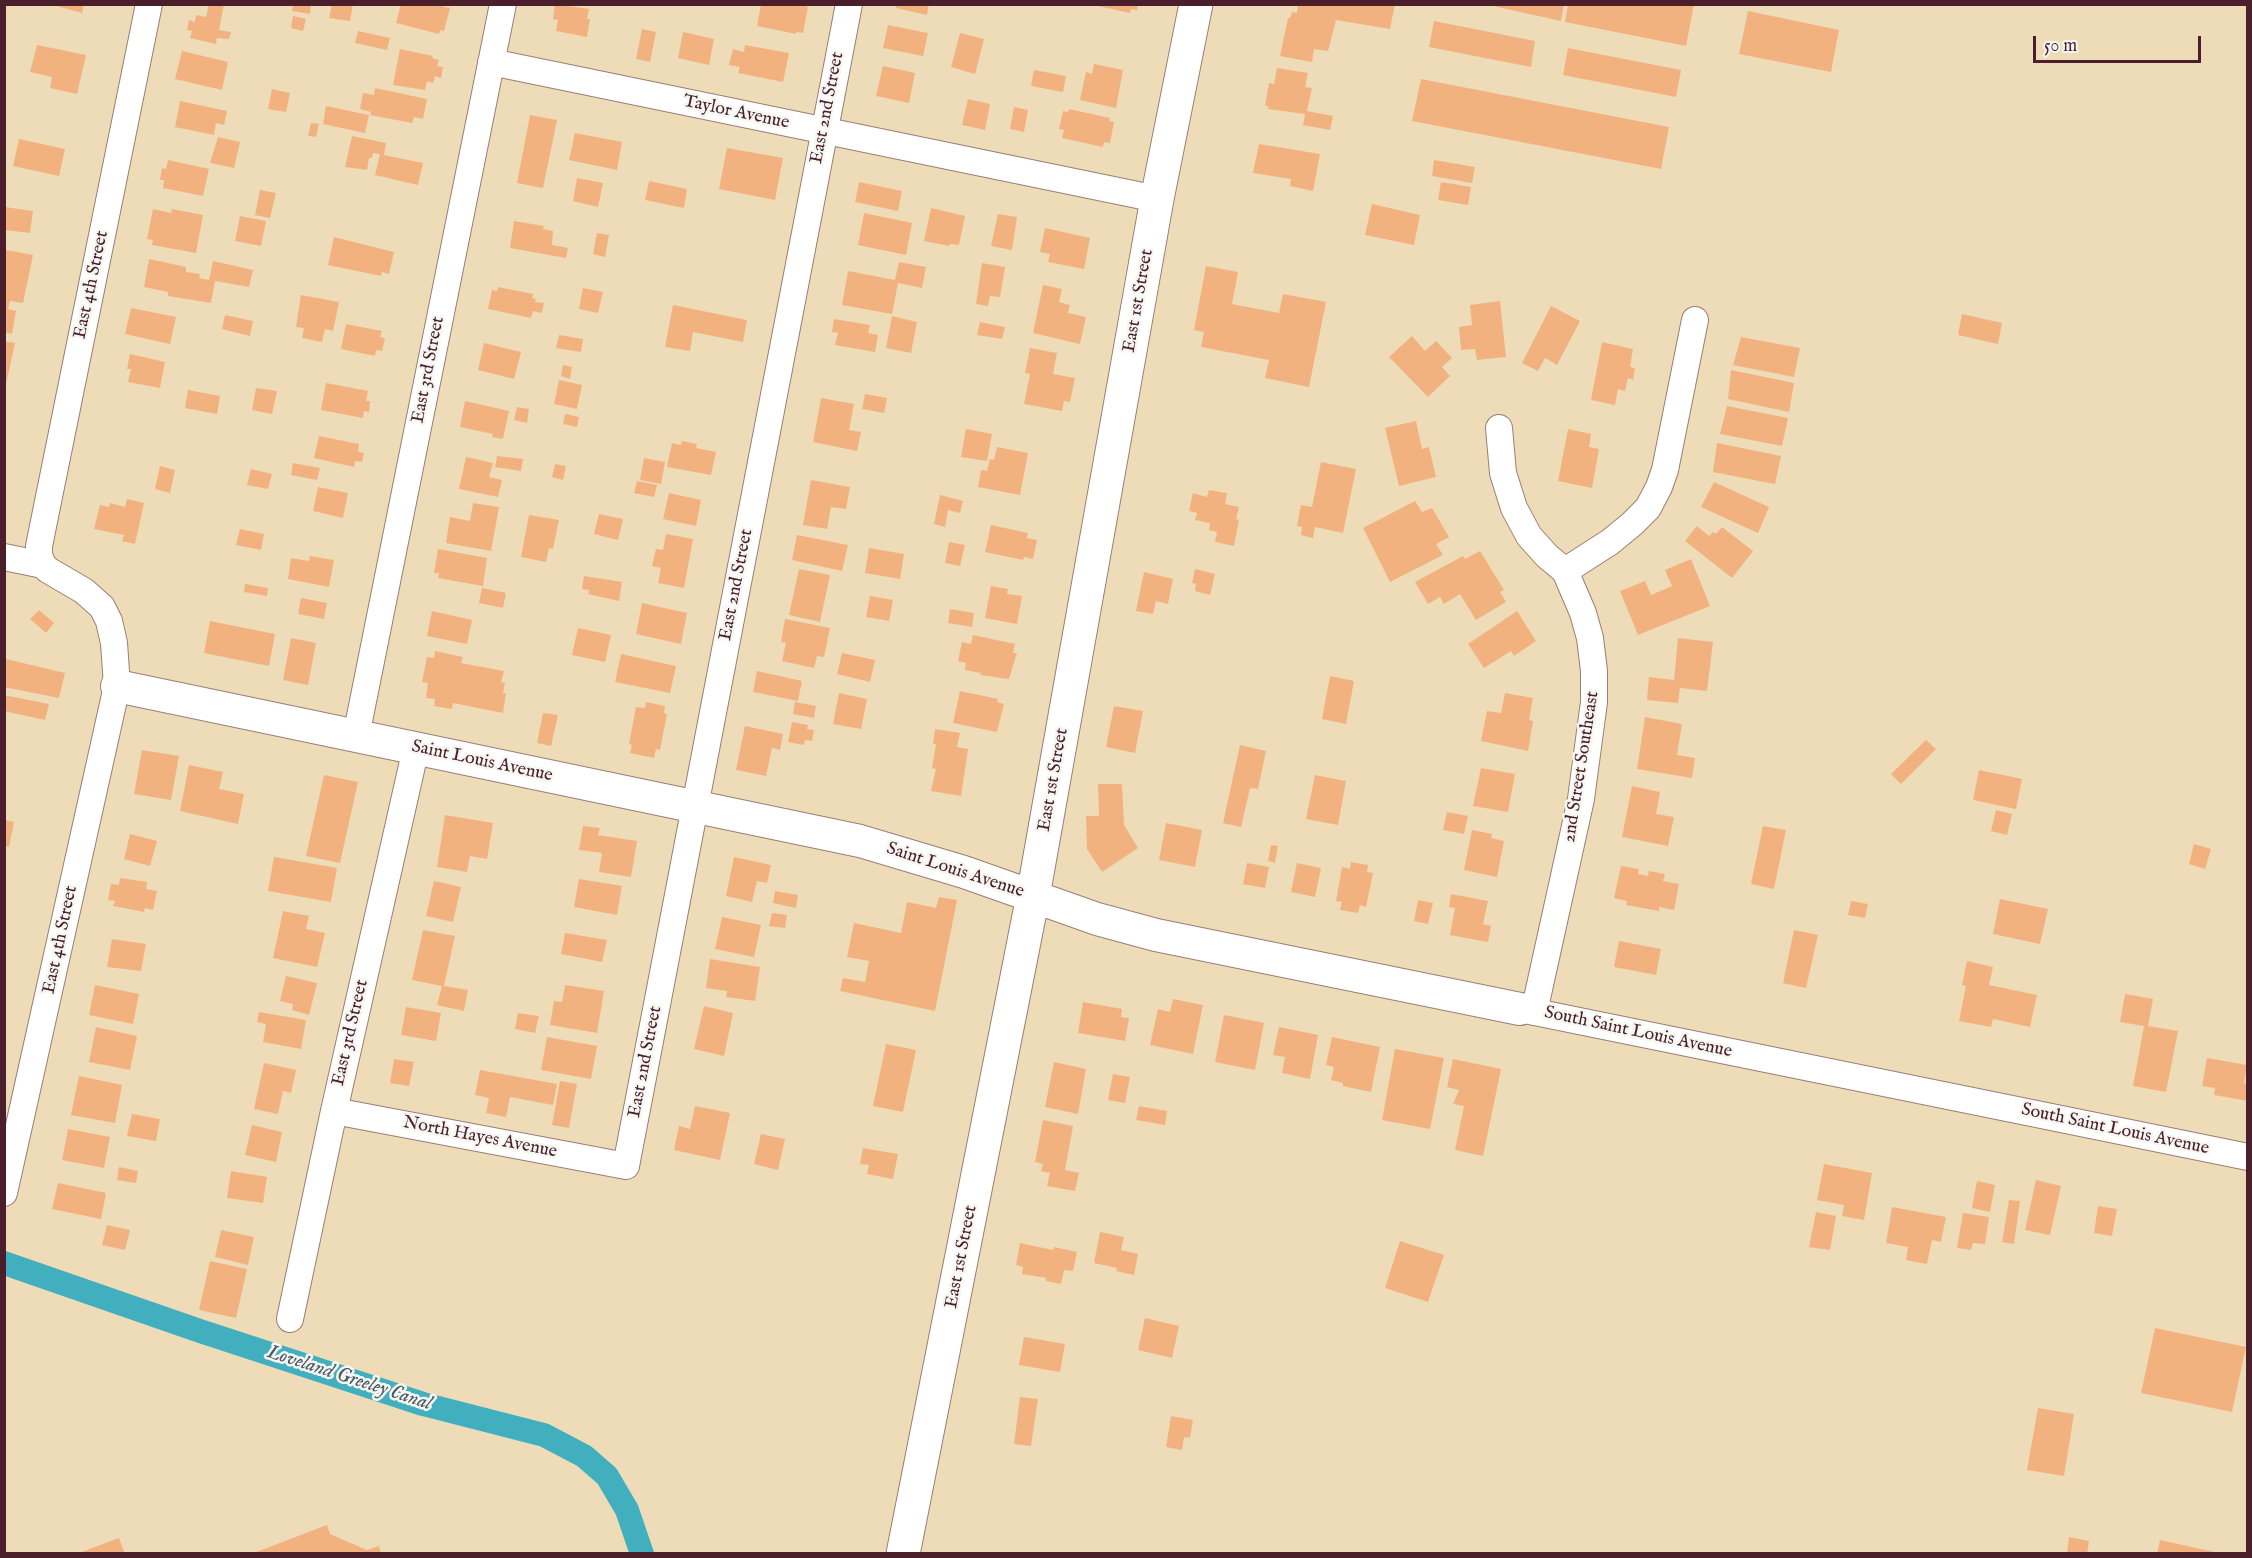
<!DOCTYPE html>
<style>
body{margin:0}
#map{position:relative;width:2252px;height:1558px;overflow:hidden;background:#eedcb9;font-family:"IM FELL English",serif}
canvas{display:block}
.frame{position:absolute;inset:0;border:6px solid #4a1f2b;pointer-events:none}
.scale{position:absolute;left:2033px;top:36px;width:168px;height:27px;box-sizing:border-box;border:3px solid #4a1f2b;border-top:0;padding-left:8px;font-size:18px;line-height:21px;white-space:nowrap;color:#4a1f2b;-webkit-text-stroke:4px #f6f6f2;paint-order:stroke}
</style>
<div id="map">
<canvas width="2252" height="1558"></canvas>
<div class="frame"></div>
<div class="scale">50 m</div>
</div>
<script>
const ctx = document.querySelector('canvas').getContext('2d');
ctx.lineJoin = 'round';
const poly = rows => new Path2D(rows.map(r => 'M' + r).join(''));
function trace(path, color, width, dash) { ctx.strokeStyle = color; ctx.lineWidth = width; ctx.lineCap = dash ? 'butt' : 'round'; ctx.setLineDash(dash || []); ctx.stroke(path); }
function fillPath(path, color) { ctx.fillStyle = color; ctx.fill(path, 'evenodd'); }
function label(font, color, halo, rows, align = 'center') {
  ctx.font = font + ' "IM FELL English",serif'; ctx.lineWidth = 5; ctx.setLineDash([]); ctx.textBaseline = 'middle'; ctx.strokeStyle = halo; ctx.fillStyle = color; for (const [text, x, y, turn = 0] of rows) {
    ctx.save(); ctx.translate(x, y); ctx.rotate((+turn || 0) * Math.PI / 180); ctx.textAlign = isNaN(turn) ? turn : align; if (halo) ctx.strokeText(text, 0, 0); ctx.fillText(text, 0, 0); ctx.restore();
  }
}
trace(poly([
 [4,1263,200,1331,423,1404,544,1435,584,1456,607,1476,627,1510,642,1554]
]), '#41afbe', 24);
fillPath(poly([
 [49,4,84,4,82,13],
 [209,4,224,4,219,30,231,32,229,39,217,38,216,44,190,38,192,31,187,30,189,20,195,22,196,15,206,17],
 [293,4,311,4,310,14,292,11],
 [332,4,353,4,350,21,329,18],
 [401,4,445,4,444,7,450,8,444,31,440,30,439,34,396,23],
 [555,4,589,9,587,19,590,19,587,37,556,31,558,20,553,19],
 [761,4,797,4,808,7,803,33,796,32,796,34,757,26],
 [897,4,929,4,927,15,896,8],
 [1089,4,1138,4,1137,10,1131,9,1130,13],
 [1298,4,1395,4,1390,29,1336,20,1328,51,1314,49,1312,62,1280,56,1288,18,1290,18,1292,12,1297,13],
 [1484,4,1564,4,1561,21],
 [1568,4,1694,4,1686,46,1565,22],
 [1748,11,1839,30,1831,72,1739,54],
 [293,16,306,19,303,31,291,28],
 [1434,21,1535,41,1531,67,1429,47],
 [888,25,928,33,923,56,883,48],
 [642,29,656,32,650,62,636,59],
 [358,31,390,38,387,50,355,43],
 [683,32,714,39,709,65,678,58],
 [960,33,984,39,975,74,951,67],
 [37,45,86,55,77,94,50,88,52,77,30,72],
 [745,45,789,53,783,82,738,73,740,67,729,65,733,49,744,52],
 [1568,48,1681,70,1676,97,1563,75],
 [400,49,433,56,432,58,439,60,437,66,443,67,441,78,435,76,433,83,427,81,425,90,393,85],
 [182,51,228,62,222,90,175,79],
 [1094,64,1123,70,1116,108,1080,100,1086,72,1092,74],
 [883,66,915,73,909,103,876,96],
 [1277,68,1308,73,1305,87,1312,88,1307,111,1333,116,1330,130,1303,125,1305,114,1268,109,1268,106,1265,106,1269,83,1274,84],
 [1034,70,1066,76,1063,92,1031,86],
 [1421,79,1669,127,1661,169,1412,121],
 [375,88,427,99,423,119,414,117,412,123,370,115,371,112,360,109,363,93,374,95],
 [272,89,290,93,286,112,268,109],
 [968,99,990,104,985,130,962,125],
 [180,101,227,111,224,125,216,123,214,135,175,127],
 [326,106,369,115,365,133,323,124],
 [1014,107,1028,110,1024,132,1010,129],
 [1069,109,1110,118,1109,121,1114,122,1110,143,1104,142,1103,147,1062,138,1064,130,1059,129,1063,111,1068,112],
 [530,115,557,120,543,188,517,183],
 [311,123,319,124,316,137,308,136],
 [575,133,622,142,617,170,569,160],
 [352,136,386,143,384,155,423,163,418,185,375,175,380,154,373,153,372,158,369,158,367,170,345,167],
 [218,137,240,142,234,168,210,163],
 [19,139,65,149,59,176,13,166],
 [1259,144,1320,154,1313,191,1290,186,1291,179,1253,173],
 [727,148,783,158,775,200,719,189],
 [168,160,209,169,203,196,163,188,164,180,160,180,162,168,166,169],
 [1434,160,1475,167,1472,183,1432,176],
 [577,178,603,183,598,207,573,201],
 [649,181,687,189,684,208,645,200],
 [859,182,902,191,898,211,855,202],
 [1441,182,1471,187,1468,205,1438,200],
 [260,190,276,193,270,218,255,215],
 [1372,204,1420,215,1414,245,1365,235],
 [5,207,33,211,30,233,5,230],
 [931,208,965,216,959,245,950,244,949,246,924,241],
 [153,209,171,213,172,209,203,215,196,253,152,245,153,240,147,239],
 [864,213,912,223,906,255,858,245],
 [998,214,1017,217,1012,250,991,246],
 [240,216,266,221,261,246,235,241],
 [514,221,544,226,543,229,553,231,552,245,568,248,566,258,510,248],
 [1045,228,1090,238,1084,269,1048,262,1050,254,1040,252],
 [597,233,609,235,605,257,593,254],
 [334,237,394,252,389,274,382,272,381,276,328,265],
 [6,250,33,255,23,303,10,301,8,309,16,311,12,334,4,332],
 [149,259,186,267,186,272,200,274,199,278,209,280,213,261,253,270,249,287,215,281,211,303,168,296,168,292,144,287],
 [899,262,926,267,922,288,898,283,892,314,842,305,848,271,895,280],
 [982,263,1005,267,1000,297,990,296,988,306,976,304],
 [1206,266,1238,272,1232,304,1279,313,1283,294,1326,302,1309,387,1265,378,1269,360,1201,347,1204,332,1194,330],
 [1043,285,1062,289,1059,302,1070,305,1068,313,1086,317,1080,344,1033,333],
 [498,287,533,294,532,298,536,299,535,302,544,303,542,313,533,311,531,318,488,309,492,290,497,291],
 [583,288,603,292,598,313,579,309],
 [301,295,339,302,333,331,325,329,322,342,302,338,304,328,296,327],
 [1500,301,1506,357,1477,360,1475,349,1461,350,1459,327,1472,325,1470,305],
 [673,305,747,320,743,342,693,332,690,351,665,347],
 [1551,306,1580,321,1557,365,1545,358,1538,371,1522,363],
 [131,308,176,317,170,344,125,334],
 [1962,314,2002,323,1998,344,1958,335],
 [225,315,253,321,250,336,222,329],
 [892,316,917,322,911,353,886,348],
 [834,319,870,325,868,333,878,335,875,352,835,345,838,333,832,332],
 [980,322,1005,327,1002,339,977,335],
 [346,324,382,331,380,337,385,338,382,351,376,350,375,356,341,349],
 [559,335,583,339,581,352,556,348],
 [1412,336,1425,351,1436,341,1452,358,1442,367,1450,376,1428,397,1389,357],
 [1741,337,1800,348,1794,377,1733,365],
 [4,341,15,343,5,389,4,388],
 [1602,342,1633,349,1630,367,1635,368,1633,380,1628,378,1625,391,1618,389,1615,405,1591,400],
 [484,343,521,352,514,379,478,370],
 [1030,348,1057,353,1053,374,1075,378,1070,402,1064,401,1062,411,1024,404,1030,374,1025,373],
 [130,354,165,362,160,388,128,382,131,369,127,369],
 [563,365,572,367,570,379,561,376],
 [1731,370,1794,383,1789,412,1728,399],
 [559,380,582,385,577,409,554,404],
 [326,383,368,391,366,401,370,401,369,412,364,411,363,418,321,410],
 [256,388,277,391,272,414,252,410],
 [188,390,220,396,217,414,185,408],
 [865,394,887,398,884,413,862,409],
 [821,398,854,404,849,430,861,432,857,451,813,442],
 [465,401,509,411,503,439,492,437,493,434,460,427],
 [1727,406,1788,418,1782,446,1720,434],
 [517,407,529,409,527,423,514,420],
 [565,414,579,417,577,427,563,424],
 [1416,421,1422,449,1429,447,1436,477,1399,486,1385,428],
 [966,429,992,434,987,461,961,457],
 [1568,429,1591,434,1589,447,1599,449,1592,488,1558,481],
 [319,436,359,444,358,452,364,453,362,462,355,461,354,467,314,458],
 [682,441,697,444,696,448,716,452,711,475,667,467,672,443,681,445],
 [1717,443,1781,456,1775,484,1713,472],
 [997,447,1028,453,1020,495,978,487,981,470,987,471,990,459,994,460],
 [497,456,523,459,521,471,495,467],
 [466,457,493,463,489,477,502,480,498,497,459,489],
 [644,458,665,462,661,484,640,480],
 [1321,462,1356,469,1343,533,1315,527,1313,538,1301,535,1302,527,1297,526,1301,505,1312,507],
 [293,463,320,468,317,480,291,475],
 [555,464,566,466,563,480,552,477],
 [160,466,175,470,170,493,155,489],
 [251,469,272,474,268,489,247,485],
 [811,480,850,487,846,509,831,507,827,529,803,525],
 [637,481,657,485,654,497,634,493],
 [1714,482,1769,507,1758,533,1701,507],
 [318,487,348,493,343,518,313,511],
 [1209,490,1227,493,1225,504,1239,507,1236,519,1239,520,1234,546,1215,542,1217,532,1209,530,1210,523,1195,520,1197,513,1189,511,1193,493,1207,497],
 [669,493,701,500,696,526,663,519],
 [940,495,963,501,960,513,948,510,945,527,934,524],
 [127,499,144,503,135,544,122,541,124,535,94,529,100,505,109,507,110,503,125,507],
 [1415,501,1422,512,1432,508,1449,537,1436,544,1443,555,1390,582,1363,528],
 [473,503,499,507,491,551,446,543,450,517,470,521],
 [599,514,623,519,618,540,594,534],
 [529,515,559,520,553,549,549,548,546,562,521,557],
 [991,525,1028,533,1027,538,1037,540,1033,559,1024,557,1023,560,985,552],
 [1697,526,1709,536,1713,532,1716,534,1722,527,1753,551,1732,578,1685,541],
 [240,529,264,534,261,550,236,545],
 [666,534,693,539,684,588,658,583,661,568,652,566,656,549,663,550],
 [797,535,848,545,842,571,792,560],
 [949,542,965,545,960,566,945,563],
 [869,548,904,554,900,579,865,573],
 [438,549,487,558,483,586,438,578,439,573,434,573],
 [1480,551,1504,590,1500,592,1506,602,1476,620,1460,594,1444,604,1440,597,1428,604,1415,582,1463,556,1465,559],
 [310,556,334,560,329,587,288,579,291,558,309,561],
 [1691,559,1710,606,1638,635,1620,591,1645,581,1651,595,1672,586,1665,570],
 [799,569,830,575,820,622,789,615],
 [1195,569,1215,574,1210,595,1195,591,1196,584,1192,583],
 [1144,572,1173,579,1168,604,1156,601,1153,614,1136,611],
 [584,576,622,582,619,601,588,594,589,590,582,589],
 [245,584,268,588,267,596,244,592],
 [991,586,1008,589,1007,594,1022,596,1017,624,985,618],
 [482,588,506,593,503,608,479,603],
 [870,596,893,600,889,621,866,617],
 [301,598,327,603,324,619,298,614],
 [642,603,687,613,681,644,636,634],
 [950,609,974,613,972,627,948,623],
 [39,610,54,623,46,633,30,619],
 [432,611,472,620,467,644,427,636],
 [1517,611,1536,641,1514,656,1511,651,1484,668,1468,644],
 [785,619,830,628,824,657,817,656,814,668,782,661,786,643,781,642],
 [210,621,275,634,269,666,204,653],
 [578,628,611,635,605,662,572,655],
 [973,635,1015,644,1013,653,1017,653,1009,679,980,675,981,673,965,670,966,663,958,661,962,642,971,644],
 [291,638,316,643,308,685,283,680],
 [1678,638,1713,642,1707,691,1680,688,1678,703,1647,700,1649,677,1674,680],
 [435,651,463,657,461,663,504,671,501,682,505,683,503,693,506,693,503,713,453,703,452,709,434,706,435,699,426,698,428,683,422,682,427,657,434,658],
 [842,653,875,660,870,682,837,674],
 [621,654,676,666,670,693,615,682],
 [6,659,65,673,59,698,4,687],
 [757,671,802,681,798,701,753,692],
 [1330,676,1354,681,1346,724,1322,719],
 [960,691,998,699,997,702,1004,704,997,732,953,723],
 [839,693,867,699,861,729,833,724],
 [1505,693,1533,698,1529,720,1533,721,1528,751,1481,741,1487,711,1501,713],
 [4,695,49,704,45,720,4,711],
 [646,702,665,706,664,713,667,714,660,750,656,749,654,758,630,753,632,745,629,744,636,707,645,708],
 [795,702,816,706,814,718,793,714],
 [1114,706,1143,711,1135,753,1106,747],
 [543,713,558,715,551,746,537,743],
 [1645,717,1682,724,1677,755,1695,758,1692,778,1637,769],
 [792,722,808,725,807,729,814,730,812,741,805,740,804,745,788,742],
 [745,726,783,734,780,750,772,748,766,776,736,770],
 [935,729,960,733,957,747,968,749,961,796,931,791,936,769,932,768,936,744,933,744],
 [1926,740,1936,749,1901,784,1891,774],
 [1240,745,1266,751,1258,789,1250,788,1241,827,1223,823],
 [142,750,179,756,171,800,134,794],
 [189,765,223,772,219,789,244,794,238,824,180,811],
 [1481,768,1515,774,1508,812,1473,806],
 [1979,770,2022,779,2016,809,1973,800],
 [324,775,358,782,340,863,306,856],
 [1315,775,1346,781,1338,825,1306,819],
 [1098,784,1122,784,1124,825,1138,848,1102,872,1087,849,1086,816,1099,816],
 [1632,786,1660,792,1656,814,1674,817,1668,846,1622,837],
 [1996,810,2012,814,2007,835,1991,831],
 [1447,812,1468,816,1464,834,1443,830],
 [445,815,493,823,487,859,470,856,467,872,437,867],
 [4,820,14,822,9,847,4,846],
 [1166,823,1202,830,1195,867,1159,860],
 [583,826,600,828,598,835,637,841,631,877,599,872,602,853,579,850],
 [1763,826,1786,830,1774,889,1751,884],
 [1472,830,1492,834,1491,838,1504,841,1497,877,1464,870],
 [130,834,157,841,150,866,124,859],
 [2194,844,2211,849,2205,869,2189,864],
 [1271,845,1278,846,1275,863,1268,861],
 [274,857,337,868,331,902,268,891],
 [734,857,771,865,767,883,757,881,752,902,726,896],
 [1351,862,1368,865,1367,872,1373,873,1366,907,1360,905,1358,913,1340,910,1342,902,1336,901,1342,867,1350,869],
 [1247,863,1269,867,1265,888,1243,884],
 [1297,863,1321,868,1315,897,1291,892],
 [1621,866,1639,869,1638,874,1648,876,1649,871,1665,874,1663,881,1679,884,1674,910,1659,907,1659,911,1626,905,1627,901,1614,898],
 [120,878,147,882,146,889,157,891,153,910,145,908,144,912,113,906,115,901,108,900,111,884,119,885],
 [579,879,622,886,617,915,574,907],
 [434,881,461,887,453,922,426,916],
 [775,891,798,895,796,908,773,903],
 [1451,894,1488,901,1483,924,1491,926,1488,942,1450,935,1455,908,1449,907],
 [939,897,957,900,935,1011,840,991,843,978,865,982,869,961,847,957,854,923,901,933,907,902,936,908],
 [2000,899,2048,909,2040,944,1993,934],
 [1418,900,1433,903,1428,924,1414,921],
 [1851,901,1868,904,1865,918,1848,915],
 [283,911,309,916,306,929,325,933,317,967,273,958],
 [772,913,787,915,785,928,769,926],
 [722,917,761,925,754,957,715,949],
 [423,930,455,936,444,986,468,990,464,1011,437,1005,442,986,412,980],
 [1794,930,1818,935,1806,988,1783,983],
 [565,933,607,940,602,962,561,954],
 [112,939,146,944,141,971,107,967],
 [1619,941,1661,949,1656,975,1614,967],
 [710,959,760,967,755,1001,726,997,727,991,706,988],
 [1967,961,1993,967,1989,985,2037,995,2030,1027,1993,1019,1991,1027,1959,1021,1966,986,1962,985],
 [286,976,317,983,309,1015,292,1010,293,1004,280,1001],
 [95,985,139,994,133,1024,89,1015],
 [565,985,604,991,597,1033,550,1025,554,1001,562,1002],
 [2125,994,2153,999,2148,1026,2178,1031,2166,1092,2133,1086,2144,1026,2120,1022],
 [1173,999,1203,1005,1193,1054,1150,1045,1158,1009,1170,1012],
 [1083,1002,1122,1009,1121,1017,1129,1018,1125,1041,1078,1033],
 [704,1006,733,1013,724,1056,694,1049],
 [406,1007,441,1013,436,1041,401,1035],
 [259,1012,306,1020,301,1049,263,1042,266,1024,257,1022],
 [518,1013,539,1016,535,1033,515,1029],
 [1224,1015,1264,1023,1255,1070,1215,1062],
 [96,1027,137,1036,130,1070,89,1062],
 [1279,1027,1318,1035,1310,1079,1282,1073,1285,1057,1273,1055],
 [547,1037,597,1046,591,1079,541,1070],
 [1332,1037,1380,1047,1371,1092,1343,1086,1343,1083,1331,1080,1334,1067,1326,1065],
 [886,1044,916,1050,903,1112,873,1106],
 [1395,1049,1444,1058,1430,1129,1382,1120],
 [2207,1058,2247,1065,2244,1083,2248,1084,2248,1101,2214,1095,2215,1088,2202,1086],
 [394,1059,414,1062,409,1086,390,1083],
 [1453,1059,1501,1069,1483,1156,1455,1150,1464,1106,1453,1104,1459,1090,1447,1087],
 [1054,1062,1086,1069,1078,1114,1045,1107],
 [264,1063,296,1070,291,1093,283,1091,278,1114,254,1109],
 [480,1070,557,1084,553,1105,510,1097,506,1117,486,1113,489,1098,475,1095],
 [1113,1074,1130,1077,1125,1103,1108,1100],
 [79,1076,122,1085,115,1123,71,1115],
 [560,1081,577,1084,569,1128,552,1125],
 [695,1106,730,1113,720,1160,674,1150,679,1126,690,1129],
 [1139,1106,1167,1111,1165,1125,1136,1120],
 [132,1114,160,1119,156,1141,127,1136],
 [1043,1120,1073,1126,1065,1170,1079,1173,1075,1191,1047,1186,1050,1173,1041,1171,1043,1164,1035,1162],
 [252,1125,282,1132,276,1162,245,1155],
 [68,1129,110,1137,104,1168,62,1160],
 [761,1134,785,1139,778,1170,754,1164],
 [863,1148,898,1154,893,1179,867,1174,869,1165,860,1164],
 [1824,1164,1872,1173,1864,1220,1842,1216,1844,1205,1817,1200],
 [119,1167,138,1171,136,1183,117,1180],
 [231,1171,267,1177,263,1203,227,1198],
 [2036,1180,2061,1186,2050,1235,2025,1230],
 [1977,1181,1995,1185,1990,1212,1972,1208],
 [58,1183,106,1193,101,1219,52,1209],
 [2009,1200,2020,1201,2014,1244,2002,1242],
 [2098,1206,2117,1209,2112,1236,2094,1233],
 [1892,1207,1946,1217,1941,1242,1932,1240,1927,1264,1906,1260,1908,1247,1886,1243],
 [1816,1212,1836,1216,1830,1250,1809,1247],
 [1963,1213,1989,1217,1985,1244,1973,1243,1971,1250,1957,1248],
 [107,1225,130,1230,125,1250,102,1245],
 [221,1230,254,1237,248,1265,215,1257],
 [1100,1232,1124,1237,1121,1250,1138,1254,1134,1275,1116,1271,1117,1268,1094,1263],
 [1400,1241,1444,1255,1428,1302,1385,1288],
 [1020,1243,1053,1250,1054,1247,1077,1252,1073,1271,1064,1270,1061,1284,1046,1281,1046,1278,1022,1274,1023,1267,1016,1265],
 [210,1261,247,1269,236,1318,199,1310],
 [1145,1318,1179,1326,1172,1358,1138,1350],
 [2155,1328,2246,1347,2232,1412,2141,1393],
 [1024,1337,1065,1344,1060,1372,1019,1365],
 [1020,1397,1038,1399,1031,1446,1014,1444],
 [2038,1408,2074,1414,2064,1476,2027,1470],
 [1171,1416,1193,1420,1190,1438,1184,1437,1182,1450,1166,1447],
 [327,1525,330,1534,367,1550,379,1546,381,1554,251,1554],
 [2069,1537,2089,1541,2087,1554,2067,1554],
 [119,1538,125,1554,79,1554,79,1553],
 [2160,1540,2219,1553,2219,1554,2157,1554]
]), '#f2b280');
const minor = poly([
 [491,62,1157,199],
 [1499,428,1503,473,1514,508,1529,536,1547,556,1565,571,1583,613,1590,638,1594,671,1594,702,1581,799,1534,1012],
 [4,557,43,565,48,570,84,591,102,607,109,621,114,643,117,686,4,1193],
 [43,565,39,555,39,546,149,4],
 [1565,571,1610,542,1632,524,1648,508,1659,487,1665,470,1695,320],
 [356,736,503,4],
 [1520,1009,2248,1157],
 [334,1111,626,1166,849,4],
 [290,1319,334,1111,416,748]
]);
const tertiary = poly([
 [117,686,860,841,964,872,1097,919,1156,935,1520,1009]
]);
const secondary = poly([
 [903,1554,1033,896,1157,199,1196,4]
]);
trace(minor, '#9c7e72', 28);
trace(tertiary, '#9c7e72', 34);
trace(secondary, '#9c7e72', 35);
trace(minor, '#fff', 26);
trace(tertiary, '#fff', 32);
trace(secondary, '#fff', 33);
label('18px', '#4a1f2b', '#f6f6f2', [
 ["East 2nd Street",828,108,-79],
 ["Taylor Avenue",736,113,12],
 ["East 4th Street",92,285,-78],
 ["East 1st Street",1139,301,-80],
 ["East 3rd Street",429,370,-79],
 ["East 2nd Street",737,585,-79],
 ["Saint Louis Avenue",482,762,12],
 ["2nd Street Southeast",1582,767,-81],
 ["East 1st Street",1054,780,-80],
 ["Saint Louis Avenue",955,871,18],
 ["East 4th Street",61,940,-78],
 ["East 3rd Street",351,1033,-77],
 ["South Saint Louis Avenue",1638,1033,12],
 ["East 2nd Street",646,1062,-79],
 ["South Saint Louis Avenue",2115,1130,12],
 ["North Hayes Avenue",480,1138,11],
 ["East 1st Street",962,1257,-79]
]);
label('italic 20px', '#465966', '#f6f6f2', [
 ["Loveland Greeley Canal",349,1379,18]
]);
</script>
